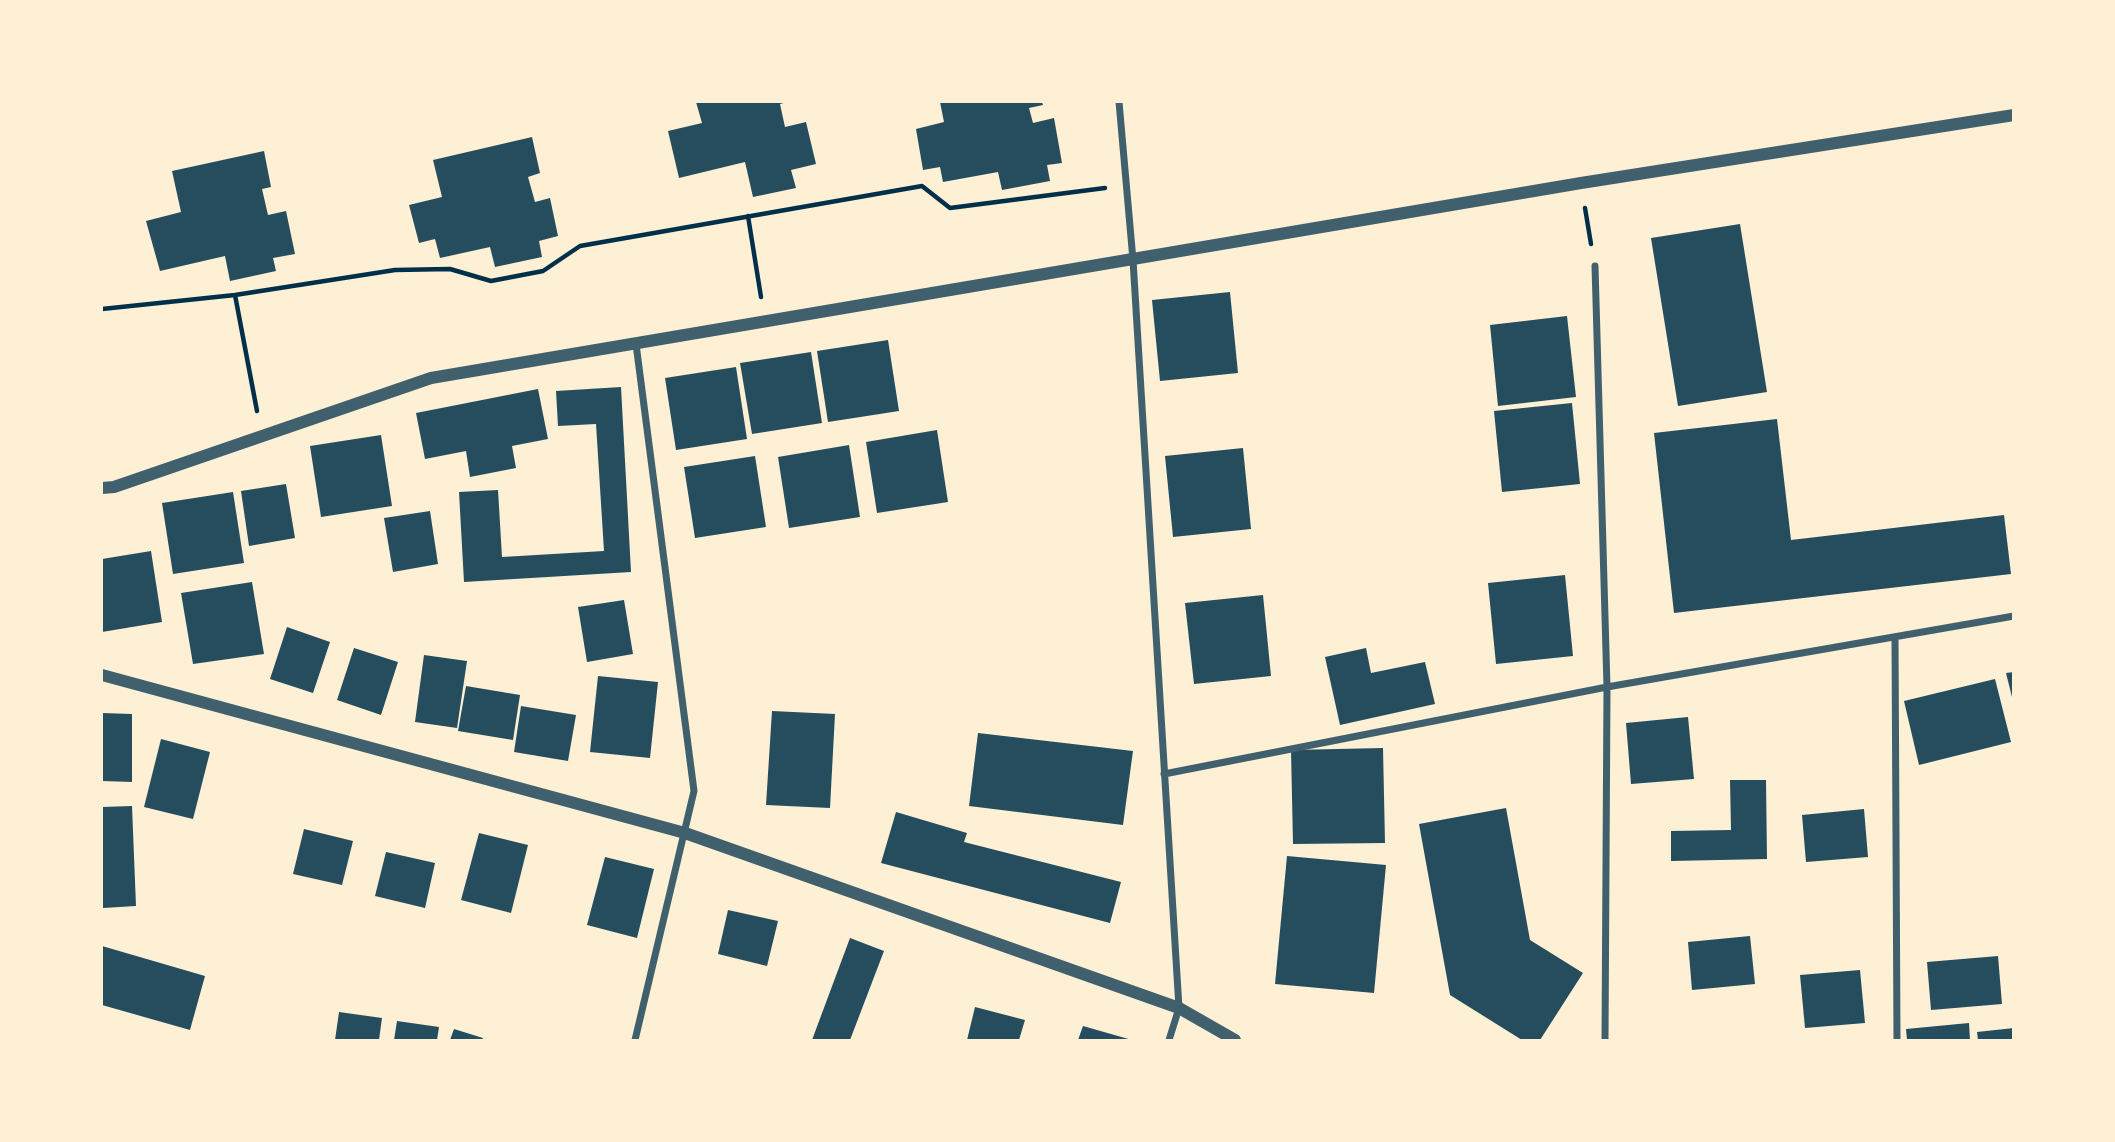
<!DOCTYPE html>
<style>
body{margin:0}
#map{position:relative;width:2115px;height:1142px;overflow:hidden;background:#fdf0d5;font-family:"Source Sans 3",sans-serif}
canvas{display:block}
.frame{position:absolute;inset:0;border:103px solid #fdf0d5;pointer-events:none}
</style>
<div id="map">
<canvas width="2115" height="1142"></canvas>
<div class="frame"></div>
</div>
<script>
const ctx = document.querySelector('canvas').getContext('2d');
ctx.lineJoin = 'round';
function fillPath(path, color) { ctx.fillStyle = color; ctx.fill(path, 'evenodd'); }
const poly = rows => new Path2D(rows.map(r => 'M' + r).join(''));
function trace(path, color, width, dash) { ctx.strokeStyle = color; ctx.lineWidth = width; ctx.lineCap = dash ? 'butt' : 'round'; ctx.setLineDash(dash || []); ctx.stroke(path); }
fillPath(poly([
 [696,102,787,102,780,104,785,127,806,122,816,164,791,170,796,188,753,197,745,162,679,178,668,131,702,123],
 [940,102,1042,102,1043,105,1029,108,1033,123,1054,118,1062,163,1047,165,1050,181,1002,190,998,172,943,182,940,167,923,170,916,129,944,122],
 [532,137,540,173,528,177,535,202,550,198,558,236,539,241,542,257,495,267,490,247,440,258,435,239,419,243,409,205,442,197,433,160],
 [264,151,271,187,262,189,268,215,286,211,295,254,273,258,276,271,230,281,225,256,160,271,146,221,181,212,172,171],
 [1740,224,1767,392,1678,406,1651,238],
 [1230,292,1238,373,1160,381,1152,300],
 [1567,316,1576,397,1498,406,1490,325],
 [888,340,899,411,828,422,817,351],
 [811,352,822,423,752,434,740,363],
 [736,367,747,439,676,450,665,378],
 [621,387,631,572,464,582,459,492,498,490,502,557,604,551,596,424,558,426,556,391],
 [538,389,548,439,512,446,516,468,470,477,466,451,425,459,416,413],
 [1572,403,1580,484,1502,492,1494,411],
 [1777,419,1791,540,2004,515,2011,574,1674,613,1654,433],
 [937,430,948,502,877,513,866,442],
 [381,435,392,506,321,517,310,446],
 [849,445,860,517,789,528,778,457],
 [1243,448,1251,529,1173,537,1165,456],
 [755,456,766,527,695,538,684,467],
 [286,484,295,538,249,546,241,491],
 [233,492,244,563,173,574,162,503],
 [430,511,438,564,393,572,384,518],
 [151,551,162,622,102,632,102,559],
 [1565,575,1573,656,1496,664,1488,583],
 [252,582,264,654,193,664,181,593],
 [1263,595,1271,676,1194,684,1185,603],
 [624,600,633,654,587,662,578,607],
 [287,627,330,642,313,693,270,679],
 [354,648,398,662,381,715,337,700],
 [1366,648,1371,673,1425,662,1435,704,1340,725,1325,657],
 [424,655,467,661,457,728,415,722],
 [2014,672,2014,701,2013,701,2006,673],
 [598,676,658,682,650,758,590,752],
 [1995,679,2011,742,1919,765,1904,701],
 [466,686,520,695,513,740,458,731],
 [521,706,576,715,568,761,514,752],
 [772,711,835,714,830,808,766,805],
 [102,713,132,714,132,782,102,781],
 [1688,717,1694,779,1631,784,1626,723],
 [978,733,1133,751,1123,825,969,806],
 [161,739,210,752,193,819,144,807],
 [1383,748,1385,843,1293,844,1291,750],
 [1730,780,1766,780,1767,859,1671,861,1671,831,1731,830],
 [132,806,136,906,103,908,102,807],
 [1506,808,1530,940,1583,973,1540,1040,1522,1040,1450,995,1419,824],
 [1864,809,1868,857,1806,862,1802,815],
 [896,812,967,833,964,842,1121,882,1110,923,881,863],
 [304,829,353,841,342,885,293,874],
 [479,833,528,845,511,913,461,900],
 [386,852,435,863,425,908,375,896],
 [1287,856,1386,865,1374,993,1275,984],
 [605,857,654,869,637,938,587,925],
 [728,910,778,921,767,966,718,954],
 [1750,936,1755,984,1692,990,1688,942],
 [850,938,884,951,850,1040,812,1040],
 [102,946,205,976,190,1030,102,1005],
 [1998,956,2002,1004,1931,1010,1927,962],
 [1860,970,1865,1023,1805,1028,1800,975],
 [975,1007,1025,1020,1019,1040,967,1040],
 [339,1012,382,1018,379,1040,335,1040],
 [397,1021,439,1027,437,1040,394,1040],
 [1969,1023,1970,1040,1907,1040,1906,1029],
 [1083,1026,1132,1040,1078,1040],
 [2014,1028,2014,1040,1978,1040,1977,1032],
 [454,1029,483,1038,482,1040,450,1040]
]), '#264d5e');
trace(poly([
 [1585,208,1591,244],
 [748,216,761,297],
 [235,295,257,411],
 [102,309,235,295,395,270,450,269,491,281,543,271,580,246,922,186,950,208,1105,188]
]), '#003049', 4.5);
trace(poly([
 [1119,102,1133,260,1179,1008,1169,1040],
 [1595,266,1607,687,1605,1040],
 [1895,637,1897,1040],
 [1164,774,1607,687,2014,616],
 [635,1040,694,791,636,344]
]), '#3f606c', 7);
trace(poly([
 [102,488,114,487,431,378,1581,183,2014,115],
 [102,675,685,833,1179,1008,1235,1040]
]), '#3f606c', 12);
</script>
